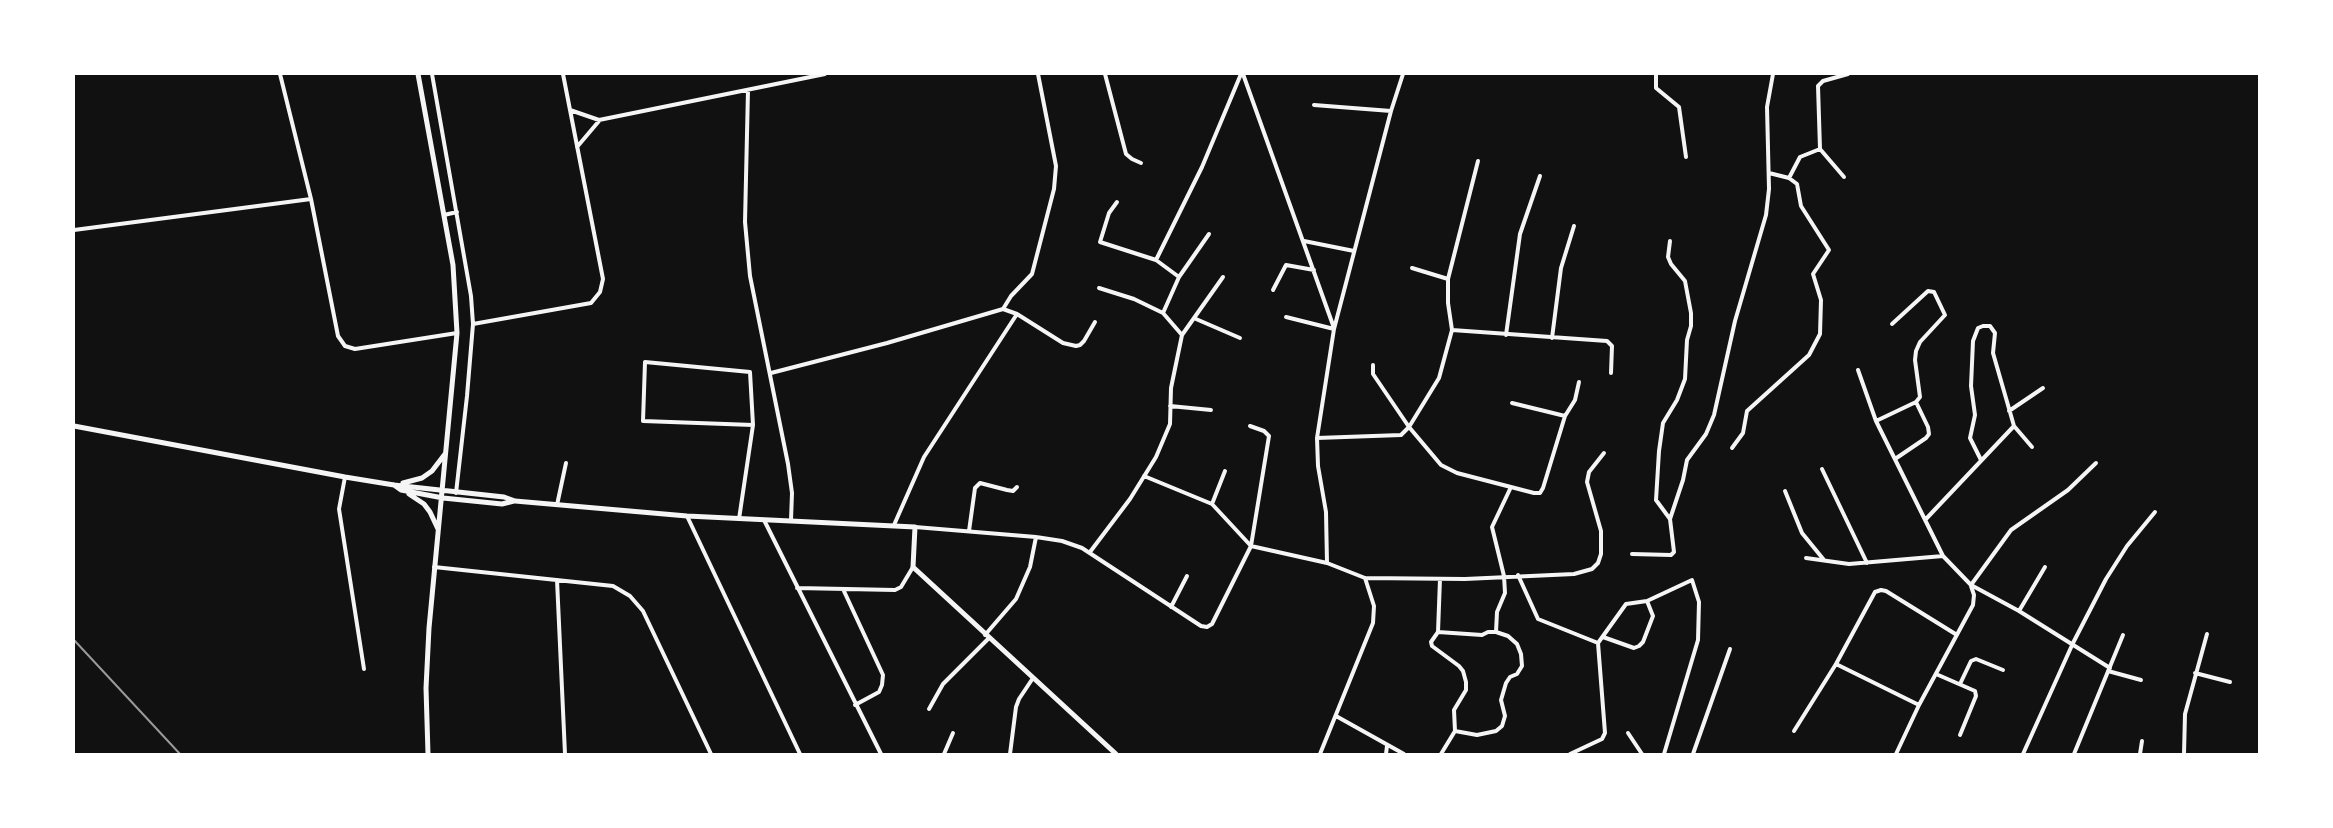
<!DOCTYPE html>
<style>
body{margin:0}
#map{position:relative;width:2333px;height:828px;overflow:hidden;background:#111;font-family:Quicksand,sans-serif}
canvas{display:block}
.frame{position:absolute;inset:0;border:75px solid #fff;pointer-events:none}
</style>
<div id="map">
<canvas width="2333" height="828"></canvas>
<div class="frame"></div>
</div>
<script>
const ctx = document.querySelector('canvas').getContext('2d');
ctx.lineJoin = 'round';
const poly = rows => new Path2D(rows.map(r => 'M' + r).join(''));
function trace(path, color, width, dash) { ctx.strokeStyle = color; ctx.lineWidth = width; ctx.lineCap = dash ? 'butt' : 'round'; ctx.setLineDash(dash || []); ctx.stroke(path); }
trace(poly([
 [280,74,311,199,338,336,345,346,355,349,457,333],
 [432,74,471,296,473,324,467,396,456,493],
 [1105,74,1126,154,1132,159,1141,163],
 [1243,74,1334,328],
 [1656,74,1656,88,1679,107,1686,157],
 [748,90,745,222,750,276,788,464,792,493,791,520],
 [1314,105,1391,111],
 [570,110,599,120,825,74],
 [577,147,599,121],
 [1844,177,1820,149,1818,86,1823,81,1848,74],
 [1789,178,1800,157,1820,149],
 [1117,202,1109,213,1100,242,1156,260,1179,277],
 [444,215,457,212],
 [74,230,311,199],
 [1304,241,1354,251],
 [1670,241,1668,257,1671,264,1685,281,1691,313,1691,326,1687,340,1685,379,1677,400,1663,423,1659,451,1656,500,1670,519],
 [1156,260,1202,167,1241,74],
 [1412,268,1448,279],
 [1099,288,1134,299,1163,313,1182,335],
 [1273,290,1286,265,1314,270],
 [1003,309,1017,314,1063,343,1076,346,1080,345,1084,341,1095,322],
 [1163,313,1179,277,1209,234],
 [1286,317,1334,329],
 [1196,319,1240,338],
 [473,324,591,303,600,292,603,279,563,74],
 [1452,330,1607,341,1612,346,1611,373],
 [1506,335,1520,234,1540,176],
 [1552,338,1561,268,1574,226],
 [1373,365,1373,374,1409,427,1441,465,1457,473,1534,493,1540,493,1543,488,1565,416,1575,400,1579,382],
 [1858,370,1876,421,1943,556,1971,585,2019,611,2110,668],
 [771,373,887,343,1003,309,1011,296,1032,274,1054,189,1056,166,1038,74],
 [1512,403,1565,416],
 [1170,406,1211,410],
 [2009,411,2043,388],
 [1876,421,1916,402,1920,397,1915,360,1916,351,1920,342,1945,315,1934,292,1928,291,1892,324],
 [1317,438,1401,435,1409,427,1439,378,1452,330,1448,303,1448,279,1478,161],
 [1732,448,1743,433,1747,411,1809,355,1820,334,1821,300,1813,274,1829,250,1801,206,1797,184,1789,178,1769,173],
 [1895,459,1926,438,1929,434,1928,427,1916,402],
 [1981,460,1970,438,1975,415,1971,386,1973,341,1978,328,1983,326,1990,326,1995,333,1993,353,2014,426,2032,447],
 [1822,469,1867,563],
 [1144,476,1212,504,1251,546,1327,563,1365,578,1465,579,1574,574,1592,569,1598,563,1601,554,1601,531,1587,482,1589,472,1604,453],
 [345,477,339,509,364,669],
 [1785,491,1802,533,1824,560],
 [1212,504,1225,471],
 [557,505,566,463],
 [687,516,800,754],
 [739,519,753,425,750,372,645,362,643,421,753,425],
 [764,520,881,754],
 [1925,520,2014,426],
 [894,525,924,457,1017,314],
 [915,527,1036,537,1062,541,1082,548,1201,626,1207,627,1212,624,1251,546,1269,436,1264,431,1250,426],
 [969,531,975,488,980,483,1007,490,1013,491,1017,487],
 [1090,552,1130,499,1156,457,1170,424,1171,388,1182,335,1223,277],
 [1632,554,1671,555,1674,552,1670,519,1683,480,1687,460,1706,434,1714,415,1735,321,1766,215,1769,189,1767,107,1773,74],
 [1806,558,1849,564,1943,556],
 [1327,563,1326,512,1318,466,1317,438,1334,329,1391,111,1403,74],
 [434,567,613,586,630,596,643,611,711,754],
 [1518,575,1538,619,1598,643],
 [1440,579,1438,632,1431,642,1432,646,1459,666,1463,671,1466,682,1466,690,1454,710,1455,731,1441,754],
 [557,580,565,754],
 [1971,585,2011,530,2068,490,2096,463],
 [797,588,895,590,901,587,913,567],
 [843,589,883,675,882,685,879,692,855,705],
 [1171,607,1187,576],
 [2019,611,2045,567],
 [1438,632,1482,635,1488,632,1496,632,1508,636,1517,644,1521,654,1522,666,1517,674,1510,677,1506,683,1501,700,1505,716,1502,726,1496,731,1477,735,1455,731],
 [1496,632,1497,612,1505,593,1504,576,1492,527,1511,487],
 [985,635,1016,599,1030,567,1036,537],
 [1603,637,1634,648,1639,646,1643,642,1653,616,1647,601],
 [1836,664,1919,705],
 [2108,671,2141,680],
 [2195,673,2230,682],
 [1936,674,1975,691,1976,696,1960,735],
 [1960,684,1971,661,1976,659,2003,670],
 [929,709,943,684,989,638],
 [1336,716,1404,754],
 [1794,731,1836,664,1875,592,1881,590,1886,591,1957,635],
 [1628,733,1642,754],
 [944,754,953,733],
 [1010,754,1016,707,1019,699,1033,678],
 [1320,754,1373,623,1374,606,1365,578],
 [1386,754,1387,746],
 [1570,754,1602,739,1605,733,1598,643,1626,604,1647,601,1692,580,1699,602,1698,640,1664,754],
 [1693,754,1730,649],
 [1896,754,1919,705,1973,605,1974,595,1971,586],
 [2023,754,2073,643,2106,579,2127,546,2155,512],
 [2074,754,2123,635],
 [2140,754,2142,741],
 [2184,754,2185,714,2207,634]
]), '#f5f5f5', 4);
trace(poly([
 [418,74,453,265,457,333,429,628,426,688,428,754],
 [74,426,345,477,394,485,504,497,515,501,687,516,915,527,913,567,1116,754],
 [403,483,422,478,432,471,445,454],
 [394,485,401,490,443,498,502,504,514,501],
 [409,494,424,504,430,512,438,529]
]), '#f5f5f5', 5);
trace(poly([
 [74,640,180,754]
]), '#9a9a9a', 2);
</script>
